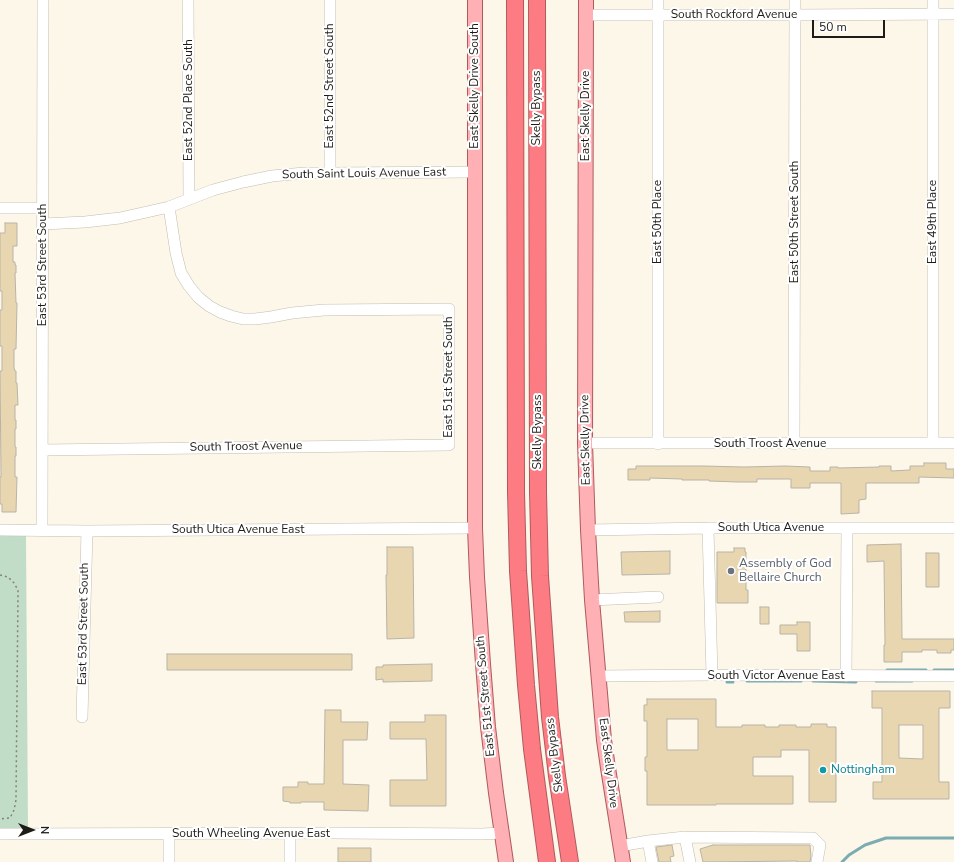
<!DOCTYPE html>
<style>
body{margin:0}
#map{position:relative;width:954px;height:862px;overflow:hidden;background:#fdf7ea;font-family:"Nunito Sans",sans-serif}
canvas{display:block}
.north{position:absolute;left:12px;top:810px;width:40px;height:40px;-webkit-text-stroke:3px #fff;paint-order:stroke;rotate:90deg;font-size:11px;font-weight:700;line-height:16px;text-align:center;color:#1e1c17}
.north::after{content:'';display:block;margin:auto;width:14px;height:18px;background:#1e1c17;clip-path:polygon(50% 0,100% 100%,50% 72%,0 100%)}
.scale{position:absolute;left:812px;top:20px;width:73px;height:18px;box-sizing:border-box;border:2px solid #1e1c17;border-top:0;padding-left:5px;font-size:12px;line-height:14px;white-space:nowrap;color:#1e1c17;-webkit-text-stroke:3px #fff;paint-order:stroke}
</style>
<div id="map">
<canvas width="954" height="862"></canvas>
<div class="north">N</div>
<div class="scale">50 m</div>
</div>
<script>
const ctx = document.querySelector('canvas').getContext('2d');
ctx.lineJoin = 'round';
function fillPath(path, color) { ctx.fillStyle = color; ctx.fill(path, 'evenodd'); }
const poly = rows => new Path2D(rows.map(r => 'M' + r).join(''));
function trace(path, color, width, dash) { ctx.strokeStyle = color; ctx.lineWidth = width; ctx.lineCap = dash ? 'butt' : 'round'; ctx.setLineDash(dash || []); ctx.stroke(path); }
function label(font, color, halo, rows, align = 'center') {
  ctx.font = font + ' "Nunito Sans",sans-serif'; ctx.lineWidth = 4; ctx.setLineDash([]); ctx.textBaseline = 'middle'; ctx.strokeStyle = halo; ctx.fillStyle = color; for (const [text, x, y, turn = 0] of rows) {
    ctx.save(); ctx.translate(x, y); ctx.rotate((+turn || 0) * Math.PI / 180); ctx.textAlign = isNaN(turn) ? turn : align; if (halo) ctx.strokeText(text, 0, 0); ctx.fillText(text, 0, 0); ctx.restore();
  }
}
fillPath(poly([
 [0,536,26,536,28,830,0,830]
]), '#c1ddc7');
trace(poly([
 [887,670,926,670],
 [934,670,954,670],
 [747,681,801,681],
 [813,681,856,682],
 [876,681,912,681],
 [727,682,733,682],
 [842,862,849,855,865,845,886,838,954,838]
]), '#7aacb1', 3);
const building = poly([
 [5,223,17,223,17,246,13,246,13,262,15,262,15,265,16,265,16,273,15,273,16,303,17,303,16,349,14,349,14,368,15,371,16,371,16,383,17,383,18,405,15,405,15,420,16,420,16,429,15,429,15,447,16,447,16,456,15,456,15,477,17,477,16,512,2,512,2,504,0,504,0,477,1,477,0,371,2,371,2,346,0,346,0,310,2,310,2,291,0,291,0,233,5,233,5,223],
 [924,463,946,463,946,469,954,469,954,478,919,477,919,483,866,483,866,499,859,500,859,513,841,514,841,483,810,483,810,488,791,488,791,479,757,479,757,482,738,482,709,481,709,480,682,480,682,479,650,478,650,480,628,480,628,469,636,469,636,466,703,466,744,467,785,466,810,467,810,471,830,471,830,467,838,467,838,468,879,467,879,466,891,466,891,471,910,470,910,466,924,466,924,463],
 [901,544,902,639,954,639,954,650,951,650,951,653,937,653,937,650,922,650,922,652,902,652,902,662,884,662,884,645,885,645,884,561,867,562,867,545,901,544],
 [387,547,413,547,414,638,387,639,386,575,387,575,387,547],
 [734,548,745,548,745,552,746,552,746,590,748,590,748,603,717,603,717,552,734,552,734,548],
 [670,551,670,574,622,575,621,552,670,551],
 [926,553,939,553,939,587,926,587,926,553],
 [760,607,769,607,769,624,760,624,760,607],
 [660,611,660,622,625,622,624,612,660,611],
 [797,622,810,622,810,651,797,651,797,634,780,634,780,625,797,625,797,622],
 [167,654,352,654,352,670,167,670,167,654],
 [432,664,432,681,383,682,383,679,376,680,376,667,383,667,383,665,432,664],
 [872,691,950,691,950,708,939,708,939,782,949,782,949,799,873,799,873,782,882,782,882,708,872,708,872,691],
 [899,725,923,725,923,759,899,758,899,725],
 [647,699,716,699,716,727,742,727,742,725,765,725,765,727,779,727,779,725,796,725,796,727,811,727,811,724,827,724,827,727,836,727,836,802,809,802,809,750,781,750,781,757,753,757,753,776,793,776,793,804,716,804,716,805,647,805,647,771,645,771,645,757,647,757,647,721,644,721,644,705,647,705,647,699],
 [667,719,698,719,698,750,667,750,667,719],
 [325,710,341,710,341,722,368,722,367,740,343,740,343,784,369,785,368,811,324,810,324,802,301,802,301,803,290,803,290,802,283,801,283,787,298,787,298,782,308,782,308,784,324,784,325,710],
 [425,715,446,715,446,806,390,806,390,780,427,780,426,739,390,739,390,722,425,722,425,715],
 [672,845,674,856,670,857,671,862,659,862,656,847,672,845],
 [713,845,810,845,811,856,810,862,797,862,797,861,703,862,700,849,713,845],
 [338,848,371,848,371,862,338,862,338,848]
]);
fillPath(building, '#e8d6b1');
trace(building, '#b9b3a7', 1);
const minor = poly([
 [188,0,189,199],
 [330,0,330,173],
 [658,0,658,444],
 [586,15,795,15,954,14],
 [0,208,43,208],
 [43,224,85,222,120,218,169,207,213,190,243,182,272,176,304,173,330,173,475,172],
 [585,443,954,443],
 [933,443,933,0],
 [794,444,795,0],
 [42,450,449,445,449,309,324,310,292,313,271,317,255,319,243,319,231,316,220,312,209,306,198,297,189,286,181,273,176,253,169,207],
 [708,528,712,675],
 [0,530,87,531,475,528],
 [42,530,43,0],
 [588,530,708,528,954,528],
 [592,600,658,597],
 [598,676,712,675,954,676],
 [846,676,847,529],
 [82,717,87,531],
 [0,834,332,833,482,834,501,833],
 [169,834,169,862],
 [685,837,813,838,820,845,817,862],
 [648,841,685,837,690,862],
 [620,846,648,841,652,862],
 [290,862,290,834]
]);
const major = poly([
 [475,0,475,528,477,577,483,664,488,727,496,793,506,862],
 [586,0,585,443,588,530,592,600,604,740,608,768,623,862]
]);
const highway = poly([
 [515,0,516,492,518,571,526,685,532,749,547,862],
 [537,0,538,492,540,576,550,717,557,776,570,862]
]);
trace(minor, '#c3bdb1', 12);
trace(major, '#af5a5e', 16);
trace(highway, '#af5a5e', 18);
trace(poly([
 [0,575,8,577,14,583,18,590,16,800,14,810,10,818,0,819]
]), '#868279', 1.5, [2, 3]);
trace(minor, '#fff', 11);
trace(major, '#feb0b5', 14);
trace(highway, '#fd7c84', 16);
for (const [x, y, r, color] of [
 [731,571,4,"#6b7280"],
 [823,770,4,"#0f9aa8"]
]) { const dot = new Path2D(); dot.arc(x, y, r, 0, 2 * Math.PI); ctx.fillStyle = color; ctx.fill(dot); trace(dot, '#fff', 1.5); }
label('12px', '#1e1c17', '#fff', [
 ["South Rockford Avenue",734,15],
 ["East 52nd Street South",330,86,-90],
 ["East Skelly Drive South",475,86,-90],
 ["East 52nd Place South",189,100,-90],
 ["Skelly Bypass",537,108,-90],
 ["East Skelly Drive",586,116,-90],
 ["South Saint Louis Avenue East",364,174,-1],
 ["East 50th Place",658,222,-90],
 ["East 50th Street South",795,222,-90],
 ["East 49th Place",933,222,-90],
 ["East 53rd Street South",43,265,-90],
 ["East 51st Street South",449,377,-90],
 ["Skelly Bypass",538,432,-90],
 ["East Skelly Drive",586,440,-91],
 ["South Troost Avenue",770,444],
 ["South Troost Avenue",246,447,-1],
 ["South Utica Avenue",771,528],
 ["South Utica Avenue East",238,530],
 ["East 53rd Street South",84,624,-89],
 ["South Victor Avenue East",776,676],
 ["East 51st Street South",486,696,-95],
 ["Skelly Bypass",555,755,-97],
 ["East Skelly Drive",608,763,83],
 ["South Wheeling Avenue East",251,834]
]);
label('12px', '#5b616d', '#fff', [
 ["Assembly of God",739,564],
 ["Bellaire Church",739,578]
], 'left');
label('12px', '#0d838f', '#fff', [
 ["Nottingham",831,770]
], 'left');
</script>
